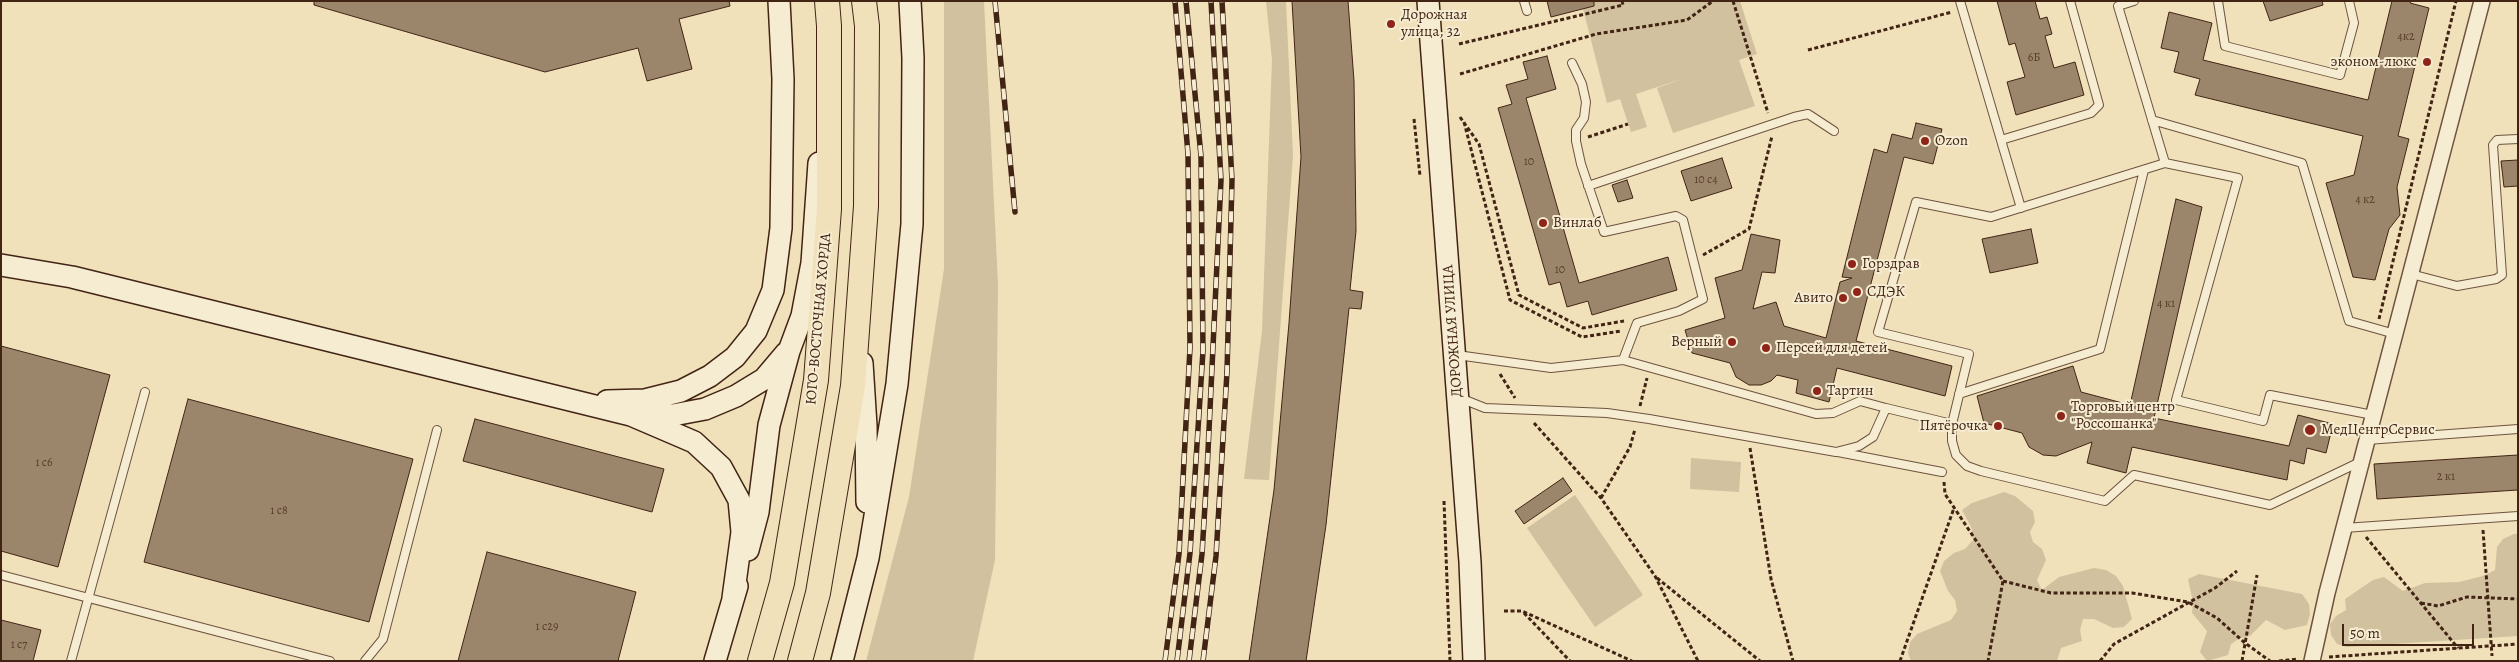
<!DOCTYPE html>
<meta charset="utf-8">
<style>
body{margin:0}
#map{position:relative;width:2519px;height:662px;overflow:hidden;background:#f0e1ba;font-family:Alegreya,serif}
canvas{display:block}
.frame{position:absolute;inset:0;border:2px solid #422415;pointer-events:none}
.scale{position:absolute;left:2342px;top:624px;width:132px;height:22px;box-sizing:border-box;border:2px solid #422415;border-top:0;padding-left:6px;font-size:15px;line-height:18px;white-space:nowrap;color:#422415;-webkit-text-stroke:4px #f5ecd2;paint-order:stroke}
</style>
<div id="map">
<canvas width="2519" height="662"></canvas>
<div class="frame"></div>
<div class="scale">50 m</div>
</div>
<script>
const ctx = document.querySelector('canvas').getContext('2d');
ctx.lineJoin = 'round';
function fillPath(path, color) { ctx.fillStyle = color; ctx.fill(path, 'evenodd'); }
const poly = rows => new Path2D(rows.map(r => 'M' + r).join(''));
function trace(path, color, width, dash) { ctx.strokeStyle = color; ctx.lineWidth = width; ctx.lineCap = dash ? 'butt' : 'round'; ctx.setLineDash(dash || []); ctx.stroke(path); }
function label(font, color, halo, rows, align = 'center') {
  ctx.font = font + ' Alegreya,serif'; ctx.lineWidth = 4; ctx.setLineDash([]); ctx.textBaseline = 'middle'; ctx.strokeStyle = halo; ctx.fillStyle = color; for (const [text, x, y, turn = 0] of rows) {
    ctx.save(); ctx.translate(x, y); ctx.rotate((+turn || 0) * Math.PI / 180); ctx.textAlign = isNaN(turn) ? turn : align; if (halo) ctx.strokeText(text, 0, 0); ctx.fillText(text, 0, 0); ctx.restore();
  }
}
fillPath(poly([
 [944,1,984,1,998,284,995,560,973,661,866,661,909,497,944,269],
 [1266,1,1286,1,1293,156,1269,480,1244,479,1262,331,1272,60],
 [1581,1,1740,1,1757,54,1739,60,1755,106,1673,133,1657,88,1685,78,1636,94,1647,127,1631,132,1620,99,1607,103],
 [1691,458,1741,462,1739,492,1690,489],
 [2004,492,2015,496,2033,511,2035,522,2030,532,2033,542,2042,549,2046,560,2037,580,2042,590,2059,577,2094,568,2106,570,2116,576,2123,586,2132,619,2124,627,2113,628,2094,619,2083,619,2080,630,2082,641,2061,648,2057,661,1911,661,1908,653,1910,642,1917,634,1951,620,1957,611,1955,600,1948,591,1940,571,1944,561,1954,553,1965,549,1973,540,1972,529,1962,510,1972,503],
 [1575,495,1643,595,1595,627,1527,528],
 [2514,534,2518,534,2518,636,2347,647,2337,644,2331,635,2330,624,2336,616,2346,610,2345,599,2373,580,2384,577,2403,591,2425,583,2459,582,2483,576,2495,570,2497,547,2503,539],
 [2199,574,2302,594,2309,604,2310,614,2307,625,2285,630,2266,620,2250,636,2240,638,2231,644,2228,655,2207,661,2200,652,2207,631,2192,613,2193,602,2188,579]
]), '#d2c19e');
const building = poly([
 [314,1,729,1,730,6,679,19,692,69,647,81,638,48,545,72,314,5,314,1],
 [1292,1,1348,1,1354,81,1356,231,1350,290,1363,292,1361,309,1349,308,1326,525,1306,661,1249,661,1274,490,1289,323,1301,157,1292,1],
 [1547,1,1594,1,1594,6,1551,17,1547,1],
 [1997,1,2035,1,2040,19,2047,17,2052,34,2045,36,2054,68,2075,62,2084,95,2016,115,2007,82,2025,77,2015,43,2009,45,1997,1],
 [2263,1,2322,1,2323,5,2270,21,2263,1],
 [2392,1,2411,1,2410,3,2429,8,2398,136,2409,139,2397,187,2400,215,2389,229,2375,280,2353,277,2326,183,2354,175,2363,136,2195,95,2200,79,2174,72,2179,52,2161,48,2169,12,2212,23,2203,60,2368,100,2392,1],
 [1547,56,1556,89,1526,98,1579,283,1668,257,1677,290,1592,315,1588,301,1567,307,1560,282,1549,285,1498,108,1512,104,1506,85,1528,79,1523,62,1547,56],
 [1916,123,1942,129,1933,164,1904,157,1856,341,1952,366,1945,396,1837,368,1829,402,1796,393,1798,380,1777,375,1771,381,1761,385,1749,385,1736,377,1730,363,1692,353,1685,330,1725,318,1715,278,1742,270,1751,234,1780,240,1775,273,1762,272,1753,309,1776,302,1784,326,1826,338,1840,282,1852,278,1842,277,1874,149,1887,153,1892,134,1912,139,1916,123],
 [1722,158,1732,188,1691,201,1681,171,1722,158],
 [2518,160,2518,186,2504,187,2501,161,2518,160],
 [1627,180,1633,198,1618,202,1612,185,1627,180],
 [2176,199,2202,207,2154,418,2289,446,2298,415,2333,424,2326,453,2307,448,2304,464,2290,460,2287,480,2132,447,2126,473,2087,463,2092,442,2056,456,2043,455,2029,447,2022,433,1984,423,1977,396,2073,366,2081,392,2130,405,2176,199],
 [2031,229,2038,263,1990,273,1982,239,2031,229],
 [1,346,110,375,58,567,1,551,1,346],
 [188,399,413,459,369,622,144,562,188,399],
 [475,419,664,469,652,512,463,461,475,419],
 [2518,455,2518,490,2377,499,2374,464,2518,455],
 [1563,478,1572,491,1524,524,1515,511,1563,478],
 [487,552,636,592,618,661,458,661,487,552],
 [1,620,41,630,33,661,1,661,1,620]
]);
fillPath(building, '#9c866b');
trace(building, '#422415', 1);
const lane = poly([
 [1524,1,1527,11],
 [1960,1,2021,208],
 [2134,1,2118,6,2165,163],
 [2218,1,2225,46,2340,75,2354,23,2349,1],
 [2152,120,2302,163,2349,321,2395,334],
 [2001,140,2091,113,2099,105,2070,1],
 [1588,186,1794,117,1808,114,1834,131],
 [2411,274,2457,286,2496,279,2502,275,2493,145,2497,140,2518,139],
 [1457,355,1551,368,1623,360,1637,323,1679,311,1703,299,1683,220,1676,216,1604,232,1581,164,1576,141,1576,130,1584,118,1586,102,1582,84,1572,63],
 [1623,360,1816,414,1833,413,1860,401,1886,408],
 [1959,394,2100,349,2144,170],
 [1460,398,1485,408,1607,413,1649,419,1836,452,1859,446,1873,437,1886,408,1952,424,1969,354,1878,332,1916,202,1991,217,2165,163,2238,178,2176,400,2263,421,2270,395,2373,415],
 [1952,424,1952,441,1956,455,1967,466,1981,471,2105,501,2134,475,2270,505,2362,461],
 [2367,440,2518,429],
 [1838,452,1942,472],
 [2344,528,2518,516],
 [1,575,330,661],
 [71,661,145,392],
 [365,661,383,639,437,430]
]);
const street = poly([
 [2312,661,2327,593,2482,1]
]);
const secondary = poly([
 [1428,1,1470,562,1474,661],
 [1,265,72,277,631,415,694,442,721,467,739,500,742,532,733,598],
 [862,363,866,426,867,502],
 [607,401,645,400,681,391,710,376,735,357,756,331,773,290,781,228,783,79,779,1],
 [638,415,673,415,705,409,736,396,764,379,786,353],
 [748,550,758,512,769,425,789,351,802,316,812,263,819,163],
 [715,661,737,586],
 [842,661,868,558,897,384,912,224,913,58,910,1]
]);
const primary = poly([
 [760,661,782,583,816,380,829,209,829,26,827,1],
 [800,661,818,593,853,386,866,206,867,26,864,1]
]);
trace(lane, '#6e533e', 10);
trace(street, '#6e533e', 18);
trace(secondary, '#422415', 24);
trace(primary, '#422415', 26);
trace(poly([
 [1733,1,1768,113],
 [1459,44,1623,5,1622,1],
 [1808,50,1952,12],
 [1460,74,1596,34,1687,20,1713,1],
 [1460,117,1479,144,1519,295,1583,328,1624,321],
 [1414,119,1420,176],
 [1464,122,1510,300,1582,337,1621,331],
 [1588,137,1628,124],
 [1703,255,1749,229,1772,136],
 [2379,319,2456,1],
 [1500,374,1515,398],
 [1640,406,1647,378],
 [1534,423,1601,498,1655,576,1698,661],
 [1750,448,1771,579,1793,661],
 [1944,482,1945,494,2003,581,1988,661],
 [1601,498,1630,447,1635,429],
 [1444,501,1450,661],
 [2483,530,2492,656],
 [2366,537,2458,648],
 [1657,578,1760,661],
 [2003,581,2051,593,2132,593,2188,602,2217,618,2245,643,2270,661],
 [2421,603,2438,606,2467,597,2518,599],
 [1504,611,1522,611,1632,661],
 [1524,613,1570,661],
 [2329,657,2518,644],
 [1900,661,1954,508],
 [2100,661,2114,644,2215,588,2237,571],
 [2242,661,2257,575],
 [2279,661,2298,659]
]), '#422415', 3, [4, 2.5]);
trace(lane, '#f5ecd2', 8);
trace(street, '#f5ecd2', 15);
trace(secondary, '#f5ecd2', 21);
trace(primary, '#f0e1ba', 24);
const rail = poly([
 [995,1,1015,212],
 [1165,661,1179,554,1190,348,1188,154,1175,1],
 [1177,661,1190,553,1203,351,1201,156,1186,1],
 [1189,661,1202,554,1207,472,1221,180,1211,1],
 [1203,661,1216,556,1227,372,1232,180,1222,1]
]);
trace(rail, '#422415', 5.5);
trace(rail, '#f5ecd2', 4, [11]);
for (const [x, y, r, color] of [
 [1391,24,5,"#8f2418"],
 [2427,62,5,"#8f2418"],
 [1925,141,5,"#8f2418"],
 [1543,223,5,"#8f2418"],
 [1852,264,5,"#8f2418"],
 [1857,292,5,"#8f2418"],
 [1843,298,5,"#8f2418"],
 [1732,342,5,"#8f2418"],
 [1766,348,5,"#8f2418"],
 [1817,391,5,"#8f2418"],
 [2061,416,5,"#8f2418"],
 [1998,426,5,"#8f2418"],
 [2310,430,6,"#8f2418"]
]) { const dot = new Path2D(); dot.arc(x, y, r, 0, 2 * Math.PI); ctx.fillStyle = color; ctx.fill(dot); trace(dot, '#f5ecd2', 2); }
label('12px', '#583c2a', null, [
 ["4к2",2406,37],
 ["6Б",2034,58],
 ["10",1529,162],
 ["10 с4",1706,180],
 ["4 к2",2365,200],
 ["10",1560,270],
 ["4 к1",2166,304],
 ["1 с6",44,463],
 ["2 к1",2446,477],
 ["1 с8",279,511],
 ["1 с29",547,627],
 ["1 с7",19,645]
]);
label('15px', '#422415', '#f5ecd2', [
 ["Дорожная",1401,15],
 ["улица, 32",1401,32],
 ["эконом-люкс",2417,62,"right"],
 ["Ozon",1935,141],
 ["Винлаб",1553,223],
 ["Горздрав",1862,264],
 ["СДЭК",1867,292],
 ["Авито",1833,298,"right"],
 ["Верный",1722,342,"right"],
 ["Персей для детей",1776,348],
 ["Тартин",1827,391],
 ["Торговый центр",2071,407],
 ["\"Россошанка\"",2071,424],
 ["Пятёрочка",1988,426,"right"],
 ["МедЦентрСервис",2321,430]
], 'left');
label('15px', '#422415', '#f5ecd2', [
 ["ЮГО-ВОСТОЧНАЯ ХОРДА",819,319,-85],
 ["ДОРОЖНАЯ УЛИЦА",1453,331,-94]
]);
</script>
